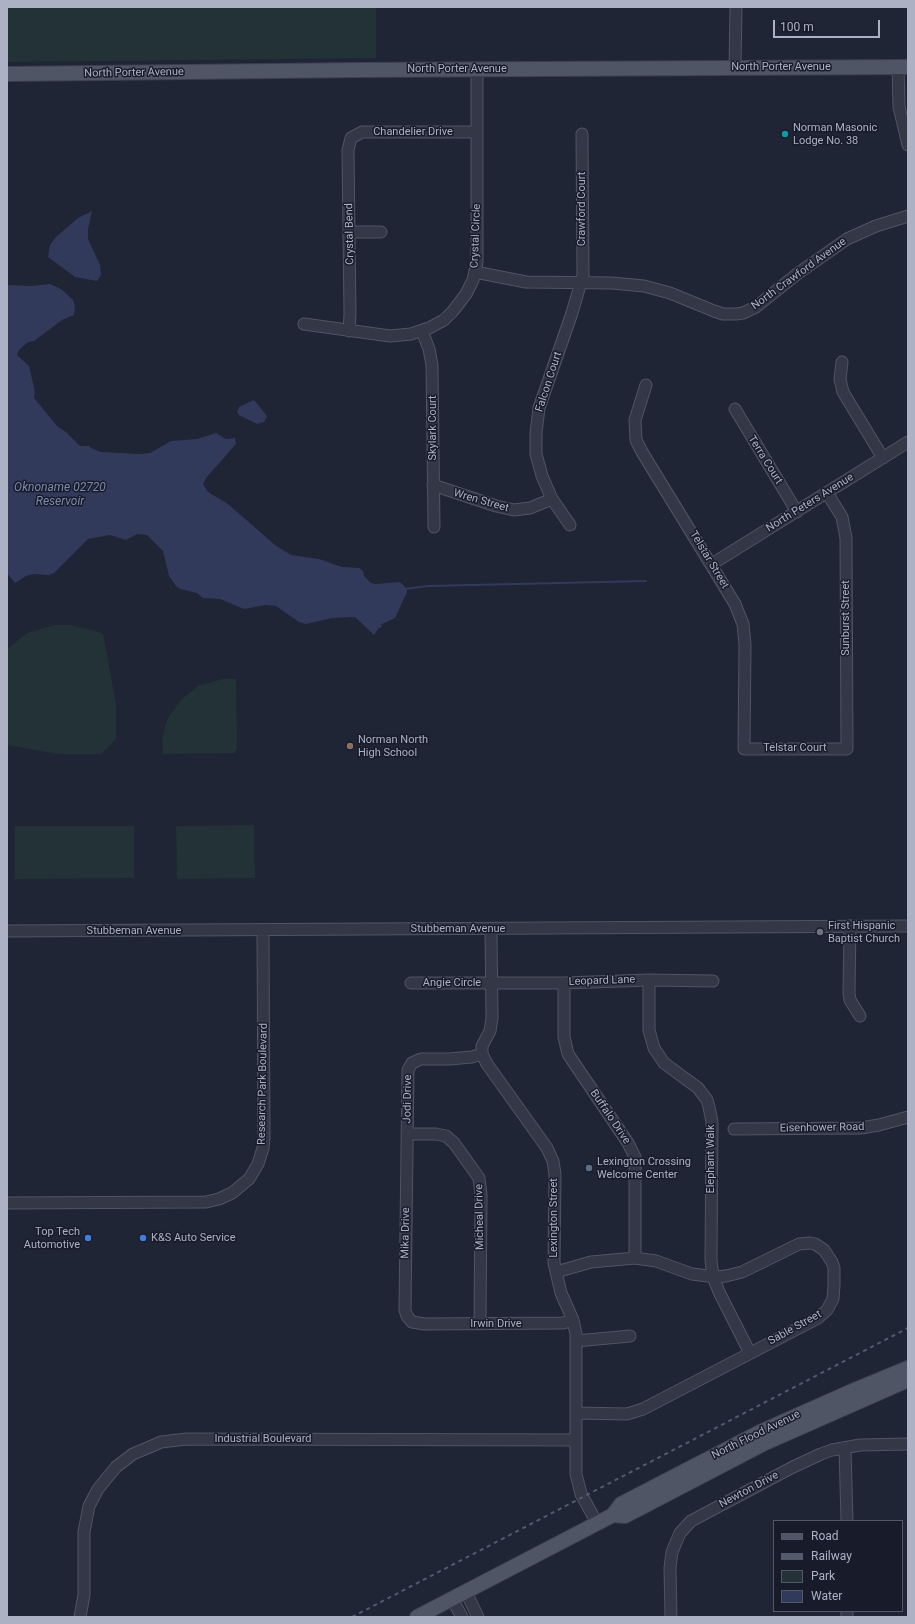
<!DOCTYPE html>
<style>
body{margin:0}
#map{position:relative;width:915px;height:1624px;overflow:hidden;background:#1f2535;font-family:Roboto,sans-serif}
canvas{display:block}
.frame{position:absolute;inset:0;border:8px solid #acb1c3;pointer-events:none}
.legend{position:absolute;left:773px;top:1520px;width:130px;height:92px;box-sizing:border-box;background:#181c2a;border:1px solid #535867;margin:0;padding:5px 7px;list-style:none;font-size:12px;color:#acb1c3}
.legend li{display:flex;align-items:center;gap:8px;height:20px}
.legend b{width:20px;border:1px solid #535867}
.scale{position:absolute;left:773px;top:20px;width:107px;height:18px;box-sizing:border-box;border:2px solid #acb1c3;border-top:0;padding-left:5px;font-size:12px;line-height:14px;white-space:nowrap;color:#acb1c3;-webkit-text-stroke:3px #181c2a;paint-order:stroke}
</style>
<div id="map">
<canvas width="915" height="1624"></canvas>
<div class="frame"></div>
<ul class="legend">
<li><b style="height:5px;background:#505566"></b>Road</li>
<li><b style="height:5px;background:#545a6d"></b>Railway</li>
<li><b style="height:11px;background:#223237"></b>Park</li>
<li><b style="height:11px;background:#313a5a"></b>Water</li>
</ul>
<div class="scale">100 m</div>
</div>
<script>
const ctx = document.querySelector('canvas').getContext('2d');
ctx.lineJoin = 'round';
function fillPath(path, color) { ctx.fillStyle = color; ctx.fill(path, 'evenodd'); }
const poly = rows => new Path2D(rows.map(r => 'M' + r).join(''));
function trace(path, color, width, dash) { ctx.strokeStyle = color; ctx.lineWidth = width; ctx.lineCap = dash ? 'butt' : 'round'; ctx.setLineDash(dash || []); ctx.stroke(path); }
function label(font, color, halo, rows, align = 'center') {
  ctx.font = font + ' Roboto,sans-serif'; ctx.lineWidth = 3; ctx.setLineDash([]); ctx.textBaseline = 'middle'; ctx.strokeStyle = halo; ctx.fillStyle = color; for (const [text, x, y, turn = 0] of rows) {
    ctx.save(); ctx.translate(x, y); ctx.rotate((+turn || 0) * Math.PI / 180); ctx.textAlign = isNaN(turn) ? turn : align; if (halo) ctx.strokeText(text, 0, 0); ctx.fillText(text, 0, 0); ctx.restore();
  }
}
fillPath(poly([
 [7,7,376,7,376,58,7,62],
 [55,625,70,625,103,633,116,704,116,739,101,754,59,754,7,745,7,649,27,633],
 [223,679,236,679,237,749,234,753,163,754,162,741,165,726,169,716,182,699,198,686],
 [254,825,255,878,177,879,176,826],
 [15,826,134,826,134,878,15,879]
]), '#223237');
fillPath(poly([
 [92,211,88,229,88,239,100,265,101,275,97,281,75,277,48,257,50,245,56,237,78,218],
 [50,284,61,289,73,300,75,306,74,315,62,320,34,341,28,342,19,350,17,355,29,366,35,392,34,398,58,427,66,432,80,446,89,446,91,448,101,452,139,454,150,453,171,441,197,439,216,433,226,439,235,438,236,444,206,478,203,484,208,492,228,504,275,545,291,555,319,559,342,567,359,568,363,571,364,576,371,583,376,584,400,582,407,589,407,592,395,618,380,625,383,626,378,629,374,635,355,617,332,618,306,624,299,622,276,606,265,605,244,609,220,599,203,598,197,593,180,589,176,586,169,576,163,551,147,535,137,534,126,540,110,535,88,539,54,573,49,575,34,574,26,576,15,583,7,573,7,285,32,286],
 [254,400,267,416,264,422,257,424,239,415,237,412,239,407]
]), '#313a5a');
trace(poly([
 [405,589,428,586,646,581]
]), '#313a5a', 2);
const minor = poly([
 [735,67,736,7],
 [898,67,899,107,908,145],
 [350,232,381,232],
 [475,272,526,282,612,283,644,286,670,293,714,311,723,314,736,314,743,313,756,307,797,274,847,239,876,226,908,216],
 [304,324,390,336,411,334,429,328,444,320,453,311,466,294,473,280,477,262,477,69],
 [349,331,350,314,348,150,351,138,362,132,477,132],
 [422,331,429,349,432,365,434,527],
 [842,362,840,379,843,392,883,458],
 [646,385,635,420,636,440,642,452,735,604,743,624,745,645,744,749,847,749,846,538,842,517,827,493],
 [735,409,797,512],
 [433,485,496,506,514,510,530,508,552,499],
 [570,525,552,499,542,476,536,454,536,433,539,408,572,313,583,275,582,134],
 [712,564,908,442],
 [850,926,849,993,850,1000,860,1016],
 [491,929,492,1018,490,1031,482,1046,482,1054,487,1064,547,1148,553,1161,555,1174,554,1263,561,1293,573,1320,576,1334,576,1474,581,1494,597,1523],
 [7,931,908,926],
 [649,980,649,1030,654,1048,664,1063,698,1088,707,1100,709,1107,712,1122,711,1260,713,1277,720,1294,750,1353],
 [411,983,564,983,649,980,713,981],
 [564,983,564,1037,568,1054,628,1143,635,1157,635,1258],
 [482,1054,472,1057,449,1059,421,1059,412,1063,408,1070,405,1310,407,1316,412,1322,425,1324,563,1323,573,1320],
 [734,1129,861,1128,879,1125,908,1117],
 [407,1134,436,1134,446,1136,454,1143,479,1178,481,1194,480,1324],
 [7,1203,206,1202,219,1199,232,1193,249,1179,258,1164,263,1148,264,1138,263,930],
 [556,1272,591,1262,635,1258,656,1261,692,1274,716,1277,726,1276,742,1272,799,1244,810,1243,815,1244,824,1250,832,1262,834,1268,834,1285,833,1299,827,1310,818,1318,643,1409,627,1414,576,1413],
 [576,1341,630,1336],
 [845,1448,847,1521],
 [466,1592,478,1617],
 [452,1599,462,1617],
 [847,1611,847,1617],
 [80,1617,84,1595,84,1532,89,1506,98,1489,116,1467,133,1454,152,1446,161,1442,187,1439,576,1440],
 [671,1617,670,1568,672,1552,680,1533,691,1521,793,1467,821,1454,832,1450,860,1445,908,1444]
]);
const major = poly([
 [7,74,359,70,908,67],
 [613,1515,625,1516,765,1443,908,1380],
 [417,1617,613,1515,621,1504,760,1432,850,1392,908,1368]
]);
trace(minor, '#505464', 13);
trace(major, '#3c404f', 16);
trace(minor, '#333746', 11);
trace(major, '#505566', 14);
trace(poly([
 [352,1617,908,1328]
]), '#545a6d', 2, [4, 4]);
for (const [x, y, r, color] of [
 [785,134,4,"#0f9aa8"],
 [350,746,4,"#8d6e63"],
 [820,932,4,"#6b7280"],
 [589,1168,4,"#5c6f8a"],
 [88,1238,4,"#3f7fe0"],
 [143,1238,4,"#3f7fe0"]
]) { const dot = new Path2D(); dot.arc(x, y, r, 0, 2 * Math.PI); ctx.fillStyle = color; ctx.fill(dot); trace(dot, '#181c2a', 1.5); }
label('11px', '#acb1c3', '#181c2a', [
 ["North Porter Avenue",781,67],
 ["North Porter Avenue",457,69],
 ["North Porter Avenue",134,73,-1],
 ["Chandelier Drive",413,132],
 ["Crawford Court",582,209,-90],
 ["Crystal Bend",350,234,-91],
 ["Crystal Circle",476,236,-88],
 ["North Crawford Avenue",799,274,-36],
 ["Falcon Court",549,382,-72],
 ["Skylark Court",433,428,-90],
 ["Terra Court",765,460,58],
 ["Wren Street",481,501,16],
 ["North Peters Avenue",810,503,-32],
 ["Telstar Street",709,560,59],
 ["Sunburst Street",846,618,-90],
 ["Telstar Court",795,748],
 ["Stubbeman Avenue",458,929],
 ["Stubbeman Avenue",134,931],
 ["Leopard Lane",602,981,-2],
 ["Angie Circle",452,983],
 ["Research Park Boulevard",263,1084,-89],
 ["Jodi Drive",408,1099,-89],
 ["Buffalo Drive",610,1117,56],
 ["Eisenhower Road",822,1128,-1],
 ["Elephant Walk",711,1159,-90],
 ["Micheal Drive",480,1217,-91],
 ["Lexington Street",554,1218,-90],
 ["Mika Drive",406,1233,-89],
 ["Irwin Drive",496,1324],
 ["Sable Street",795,1328,-29],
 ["North Flood Avenue",756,1435,-26],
 ["Industrial Boulevard",263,1439],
 ["Newton Drive",749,1490,-28]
]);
label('11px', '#acb1c3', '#181c2a', [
 ["Norman Masonic",793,128],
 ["Lodge No. 38",793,141],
 ["Norman North",358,740],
 ["High School",358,753],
 ["First Hispanic",828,926],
 ["Baptist Church",828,939],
 ["Lexington Crossing",597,1162],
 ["Welcome Center",597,1175],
 ["Top Tech",80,1232,"right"],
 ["Automotive",80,1245,"right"],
 ["K&S Auto Service",151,1238]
], 'left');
label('italic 12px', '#7c89b0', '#181c2a', [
 ["Oknoname 02720",60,488],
 ["Reservoir",60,502]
]);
</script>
